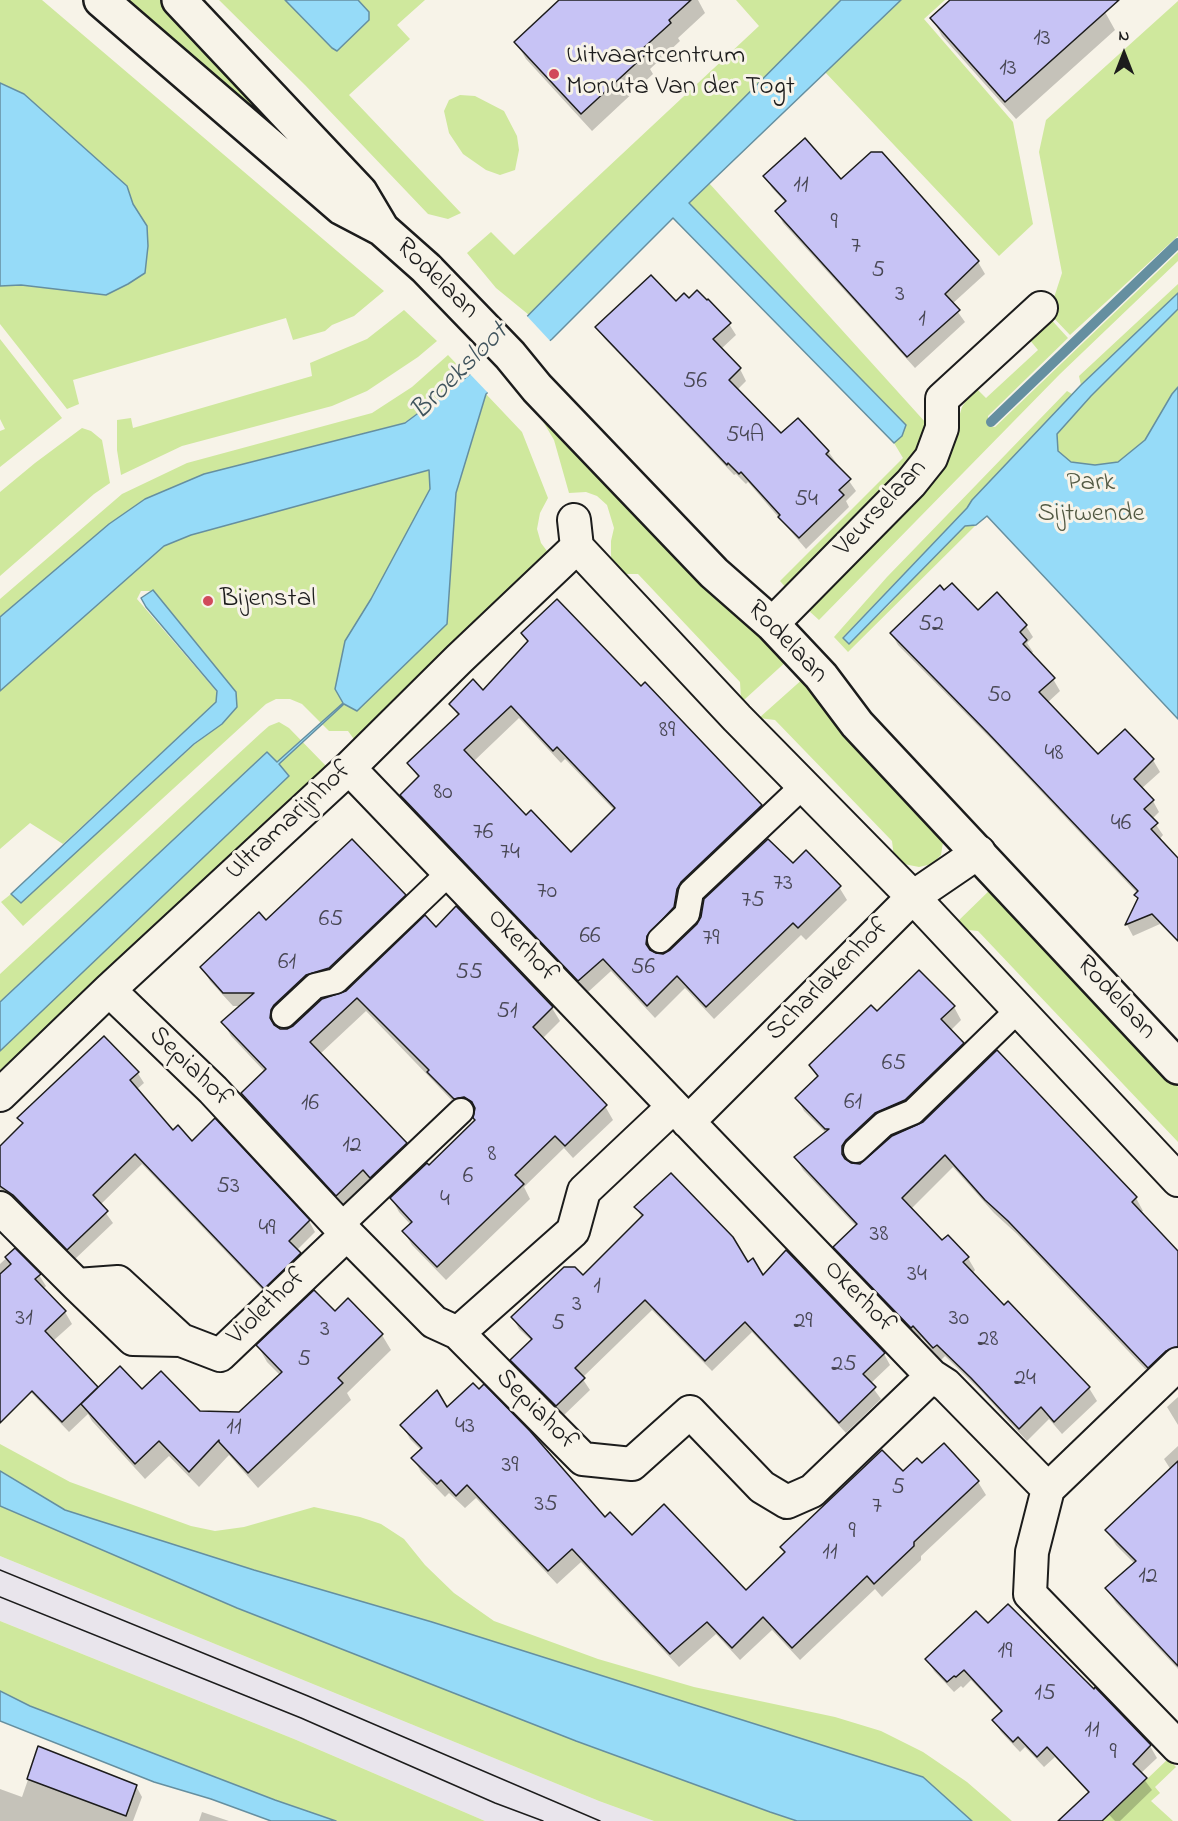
<!DOCTYPE html>
<style>
body{margin:0}
#map{position:relative;width:1178px;height:1821px;overflow:hidden;background:#f7f3e8;font-family:"Indie Flower",sans-serif}
canvas{display:block}
.north{position:absolute;left:1094px;top:24px;width:60px;height:60px;-webkit-text-stroke:4px #f7f3e8;paint-order:stroke;rotate:0deg;font-size:16px;font-weight:700;line-height:24px;text-align:center;color:#1c1c1c}
.north::after{content:'';display:block;margin:auto;width:21px;height:27px;background:#1c1c1c;clip-path:polygon(50% 0,100% 100%,50% 72%,0 100%)}
</style>
<div id="map">
<canvas width="1178" height="1821"></canvas>
<div class="north">N</div>
</div>
<script>
const ctx = document.querySelector('canvas').getContext('2d');
ctx.lineJoin = 'round';
function fillPath(path, color) { ctx.fillStyle = color; ctx.fill(path, 'evenodd'); }
const poly = rows => new Path2D(rows.map(r => 'M' + r).join(''));
function trace(path, color, width, dash) { ctx.strokeStyle = color; ctx.lineWidth = width; ctx.lineCap = dash ? 'butt' : 'round'; ctx.setLineDash(dash || []); ctx.stroke(path); }
function label(font, color, halo, rows, align = 'center') {
  ctx.font = font + ' "Indie Flower",sans-serif'; ctx.lineWidth = 6; ctx.setLineDash([]); ctx.textBaseline = 'middle'; ctx.strokeStyle = halo; ctx.fillStyle = color; for (const [text, x, y, turn = 0] of rows) {
    ctx.save(); ctx.translate(x, y); ctx.rotate((+turn || 0) * Math.PI / 180); ctx.textAlign = isNaN(turn) ? turn : align; if (halo) ctx.strokeText(text, 0, 0); ctx.fillText(text, 0, 0); ctx.restore();
  }
}
fillPath(poly([
 [0,1556,599,1801,654,1821,485,1821,294,1739,0,1621]
]), '#e9e5ec');
fillPath(poly([
 [0,0,42,0,384,291,354,316,332,325,325,331,293,340,286,318,73,380,79,404,67,409,0,324,0,286,144,273,148,246,147,226,133,204,127,186,24,94,0,83],
 [116,0,166,0,352,196],
 [219,0,425,0,397,25,410,39,349,95,461,213,448,219,428,214,305,85],
 [736,0,849,0,787,56,529,315,496,288,467,253,491,232,514,255,759,26],
 [901,0,945,0,924,19,1013,122,1033,224,999,256,825,72],
 [1178,1,1178,236,1070,335,1049,313,1062,273,1039,152,1046,120],
 [460,95,475,96,504,111,517,136,519,150,515,170,500,175,486,170,463,154,449,133,444,111,449,100],
 [709,183,926,423,922,441,909,464,787,589,780,581,903,458,894,443,902,436,689,203],
 [1178,252,1178,261,1060,374,819,620,808,610,935,479,947,458,962,407,970,394,976,388,986,398,1038,350,1029,339,1047,315,1068,338,988,416,988,426,995,427],
 [1178,284,1178,719,972,500,967,508,843,637,848,644,890,604,905,586,965,526,976,525,848,652,834,637,887,577,1067,391,1072,394,1081,385,1079,376],
 [404,310,437,341,418,357,367,391,332,406,182,446,121,475,117,450,117,420,131,418,133,428,312,376,310,363,367,339],
 [0,339,62,418,0,467,0,431,5,429,0,419],
 [448,355,468,376,404,423,204,474,109,524,0,617,0,599,122,494,187,463,372,413,412,387],
 [486,394,522,432,548,498,540,513,537,529,541,543,550,555,356,742,348,731,329,731,302,704,290,699,276,699,266,704,23,926,1,902,11,894,21,902,195,744,222,724,236,692,154,591,141,591,137,599,217,692,216,702,63,844,30,823,0,849,0,691,164,546,191,535,429,470,430,489,371,599,345,641,405,664,447,624,456,493],
 [535,408,730,611,765,635,789,659,744,700,741,699,740,682,638,574,623,574,614,566,611,560,611,541,614,528,607,505,597,496,586,492,569,493,554,440],
 [82,428,91,431,102,440,110,483,94,494,0,576,0,492,35,463],
 [805,677,944,836,941,855,932,864,919,867,904,864,894,857,892,841,775,720,759,718],
 [279,722,289,728,328,768,88,992,0,1070,0,1051,289,775,267,752,0,1002,0,974,261,733,269,726],
 [994,886,1178,1087,1178,1142,978,931,959,929,955,924],
 [0,1444,70,1482,191,1526,215,1531,244,1527,314,1507,360,1517,381,1524,404,1539,425,1565,454,1593,494,1621,598,1659,694,1687,835,1717,881,1731,923,1752,967,1782,1012,1821,972,1821,923,1777,432,1622,254,1570,65,1510,0,1471],
 [0,1506,237,1608,576,1741,797,1821,654,1821,599,1801,0,1556],
 [0,1621,294,1739,485,1821,336,1821,275,1800,30,1706,0,1691],
 [1168,1759,1176,1767,1155,1787,1160,1793,1151,1801,1173,1821,1103,1821]
]), '#cfe89d');
const water = poly([
 [285,0,358,0,369,12,369,20,337,51,332,48,285,0],
 [841,0,901,0,689,203,906,425,902,436,894,443,673,218,552,339,486,394,456,493,447,624,357,711,344,704,279,764,289,776,0,1051,0,1002,267,752,277,762,343,703,335,689,345,641,371,599,430,489,429,470,191,535,164,546,0,691,0,617,109,524,145,499,204,474,405,423,468,376,841,0],
 [0,83,24,94,127,186,133,204,147,226,148,246,145,273,128,284,106,295,21,285,0,286,0,83],
 [1178,293,1178,309,1091,396,1057,434,1058,451,1071,462,1095,465,1118,462,1145,440,1172,394,1178,387,1178,719,987,516,976,525,965,526,849,644,843,638,967,508,972,500,1081,385,1178,293],
 [153,590,236,692,237,707,222,724,194,744,21,903,11,894,216,702,217,691,146,607,141,598,153,590],
 [0,1471,65,1510,254,1570,432,1622,923,1777,972,1821,797,1821,770,1812,576,1741,237,1608,0,1506,0,1471],
 [0,1691,30,1706,275,1800,336,1821,271,1821,211,1799,154,1782,0,1721,0,1691]
]);
fillPath(water, '#96dbf8');
trace(water, '#658fa0', 1.5);
fillPath(poly([
 [526,315,552,343,490,395,468,372]
]), '#f7f3e8');
fillPath(poly([
 [562,0,698,0,705,13,678,38,680,41,650,69,653,74,592,131,526,59,516,42],
 [952,0,1094,0,1105,12,1115,30,1016,119,942,36,932,18],
 [881,154,978,262,985,274,952,304,965,322,915,368,783,223,777,211,786,203,772,188,765,176,841,181],
 [676,303,729,324,736,335,721,349,740,369,746,381,737,390,781,435,828,451,856,491,846,501,849,507,806,549,748,482,746,484,736,474,734,475,604,338,597,327],
 [997,594,1026,626,1033,637,1027,643,1033,652,1030,655,1053,679,1060,691,1047,703,1098,756,1125,731,1153,760,1160,772,1141,789,1153,801,1159,812,1152,819,1163,835,1159,840,1178,860,1178,942,1160,924,1133,936,1127,925,1139,900,1136,895,1138,894,996,744,898,645,891,633,977,613],
 [523,634,641,688,761,806,769,819,653,949,653,954,663,955,793,865,839,887,847,900,806,940,801,935,714,1019,685,988,655,1018,611,971,587,993,410,809,402,796,419,779,409,763,458,716,451,704,483,692,528,642],
 [519,718,561,763,565,759,615,811,571,855,526,817,473,762],
 [404,896,412,909,278,1025,277,1029,287,1030,347,993,436,929,552,1008,560,1021,542,1039,605,1106,613,1120,573,1158,564,1148,524,1187,530,1199,446,1280,412,1245,404,1232,411,1225,399,1212,392,1199,429,1167,476,1121,476,1111,463,1112,366,1011,320,1054,406,1144,413,1157,344,1208,250,1107,242,1093,265,1072,231,1036,223,1022,241,1006,233,1006,210,981,202,968,266,922],
 [919,972,954,1007,961,1020,950,1031,963,1043,970,1056,853,1153,849,1163,860,1165,893,1137,1136,1198,1143,1211,1140,1213,1178,1253,1178,1343,1148,1372,1017,1234,994,1213,953,1167,911,1209,942,1243,968,1258,975,1270,972,1274,1004,1307,1008,1303,1089,1388,1097,1401,1062,1434,1049,1419,1027,1441,981,1391,945,1356,941,1360,921,1337,919,1339,842,1260,835,1247,856,1226,803,1170,796,1158,826,1133,804,1111,797,1098,818,1078,811,1066,877,1013],
 [137,1072,144,1083,136,1090,173,1132,192,1143,309,1221,315,1232,296,1251,306,1265,271,1299,142,1164,100,1205,113,1223,74,1260,21,1206,12,1201,0,1189,0,1147,23,1125,19,1118],
 [636,1207,748,1265,763,1278,884,1354,890,1365,870,1384,881,1399,846,1433,752,1332,712,1371,652,1310,582,1378,590,1390,563,1416,518,1371,512,1360,532,1341,519,1329,513,1318,583,1277,642,1218],
 [15,1250,39,1275,46,1286,43,1289,65,1312,72,1324,53,1341,98,1390,142,1392,199,1412,240,1413,280,1375,267,1362,258,1346,334,1313,382,1335,391,1350,347,1393,351,1400,258,1488,229,1455,199,1487,169,1456,145,1479,92,1421,88,1414,69,1432,0,1360,0,1264],
 [1178,1397,1178,1425,1167,1407],
 [447,1409,632,1537,746,1592,786,1554,782,1547,903,1473,922,1465,978,1482,986,1495,921,1556,921,1560,882,1597,875,1589,800,1660,772,1630,740,1660,716,1634,679,1667,581,1562,557,1584,476,1498,465,1508,449,1493,445,1497,421,1472,413,1458,422,1451,410,1439,402,1425],
 [1178,1446,1178,1669,1116,1603,1107,1589,1135,1564,1116,1545,1107,1531,1171,1470,1164,1459],
 [988,1625,1094,1691,1095,1690,1150,1746,1157,1758,1140,1774,1152,1790,1120,1821,1115,1821,1055,1757,1044,1767,1025,1747,1020,1752,1001,1732,994,1721,1002,1713,971,1680,963,1688,961,1686,954,1692,934,1671,927,1659],
 [39,1748,136,1786,142,1797,133,1821,0,1821,0,1789,22,1797],
 [202,1812,229,1821,199,1821]
]), '#0003');
trace(poly([
 [991,422,1178,243]
]), '#658fa0', 10);
const building = poly([
 [559,0,691,0,669,20,671,23,640,51,645,55,581,114,514,42,559,0],
 [950,0,1119,0,1005,102,930,18,950,0],
 [805,138,841,179,871,152,882,152,979,261,945,294,960,310,907,357,775,211,786,201,763,176,805,138],
 [651,275,676,301,684,293,689,298,697,290,707,300,708,299,731,323,713,339,741,368,729,380,781,433,798,418,829,451,826,454,851,479,839,490,844,495,799,538,778,517,780,515,741,472,739,474,728,463,727,465,595,327,651,275],
 [952,583,978,610,997,592,1027,625,1020,632,1027,640,1023,644,1055,678,1039,692,1098,754,1125,729,1154,759,1134,779,1154,800,1144,809,1158,823,1151,829,1178,858,1178,941,1152,914,1125,925,1138,898,1134,895,1138,891,988,733,890,633,940,585,944,590,952,583],
 [557,599,641,686,645,682,762,805,681,882,677,889,674,907,647,936,646,944,650,950,656,953,663,954,670,950,697,924,701,917,704,899,768,839,793,863,806,850,841,886,798,928,793,923,706,1007,677,976,647,1006,603,959,578,981,400,795,419,776,407,763,459,714,449,704,473,679,483,690,528,641,521,633,557,599],
 [511,706,553,751,557,747,615,808,571,852,531,810,526,815,464,750,511,706],
 [352,839,406,895,329,968,306,975,274,1005,271,1010,270,1018,274,1025,280,1029,287,1029,293,1026,322,999,346,991,425,915,436,927,456,906,553,1007,533,1027,607,1105,565,1146,555,1136,515,1175,524,1184,437,1267,402,1231,412,1222,390,1198,427,1163,429,1165,475,1120,473,1118,475,1108,472,1102,464,1097,454,1099,427,1072,429,1070,357,998,310,1042,407,1143,370,1178,363,1170,336,1196,241,1093,266,1069,221,1022,254,993,223,993,200,967,259,912,266,920,352,839],
 [919,970,955,1006,941,1019,964,1043,905,1100,875,1113,846,1140,842,1146,842,1154,845,1159,851,1163,860,1164,892,1136,923,1122,997,1050,1137,1197,1132,1202,1178,1251,1178,1347,1166,1351,1148,1368,1008,1221,985,1200,945,1155,902,1198,942,1240,948,1235,969,1257,963,1262,1004,1305,1008,1301,1090,1387,1054,1422,1041,1407,1019,1429,971,1378,937,1345,933,1348,913,1326,911,1328,833,1247,857,1224,794,1157,829,1129,825,1129,795,1098,818,1076,809,1065,870,1006,871,1005,877,1011,919,970],
 [104,1036,139,1072,130,1080,173,1130,178,1125,192,1141,215,1118,310,1220,289,1241,301,1253,264,1289,135,1154,93,1195,108,1211,67,1250,13,1195,0,1186,0,1146,23,1123,17,1118,104,1036],
 [671,1173,733,1237,748,1262,753,1258,763,1275,786,1250,885,1353,863,1374,876,1387,839,1423,745,1322,705,1361,645,1300,575,1368,585,1378,556,1406,510,1360,532,1339,511,1317,564,1267,575,1267,583,1275,643,1215,634,1207,671,1173],
 [15,1248,41,1274,35,1279,66,1311,45,1331,98,1387,62,1422,32,1391,0,1423,0,1274,11,1264,5,1257,15,1248],
 [314,1290,335,1311,348,1298,383,1334,338,1378,343,1383,248,1473,219,1442,219,1440,189,1472,159,1441,135,1464,81,1404,120,1366,142,1389,161,1371,200,1411,239,1412,282,1372,256,1345,314,1290],
 [473,1383,479,1389,484,1384,530,1431,605,1517,610,1512,632,1535,664,1504,746,1590,785,1552,780,1547,882,1450,903,1471,917,1458,922,1463,944,1443,979,1481,914,1542,914,1546,874,1584,867,1576,792,1648,763,1617,732,1648,707,1622,670,1654,572,1549,548,1571,467,1485,456,1496,441,1480,437,1484,411,1458,422,1448,400,1425,437,1390,447,1407,473,1383],
 [1178,1461,1178,1666,1105,1588,1136,1561,1105,1530,1178,1461],
 [1008,1604,1094,1689,1095,1687,1151,1745,1133,1764,1147,1778,1102,1821,1058,1821,1089,1792,1047,1747,1037,1757,1018,1737,1013,1742,992,1720,1002,1711,964,1670,956,1677,954,1676,947,1682,925,1659,976,1611,988,1623,1008,1604],
 [38,1746,137,1785,126,1816,27,1779,38,1746]
]);
fillPath(building, '#c7c3f5');
trace(building, '#1c1c1c', 1.5);
const pedestrian = poly([
 [660,940,687,914,691,892,804,785],
 [284,1015,315,986,336,981,450,872],
 [856,1150,884,1124,913,1112,1019,1009],
 [340,1226,461,1111]
]);
const minor = poly([
 [574,520,577,547,737,718,913,897,1178,1180],
 [772,624,911,483,931,458,942,428,942,399,1041,308],
 [349,768,932,1376,946,1385,1048,1489,1032,1552,1030,1594,1178,1747],
 [109,990,213,1090,347,1234,434,1322,458,1333,583,1459,632,1464,690,1412,762,1487,787,1502,812,1491,932,1376],
 [0,1095,109,990,349,768,459,659,577,547],
 [688,1122,913,897,979,852],
 [0,1208,77,1285,118,1282,181,1340,220,1355,347,1234],
 [77,1285,133,1339,181,1340],
 [458,1333,573,1231,584,1191,673,1107],
 [1048,1489,1178,1364]
]);
const tertiary = poly([
 [101,0,342,208,382,229,426,268,510,355,537,388,714,573,772,624,821,676,857,724,1178,1067],
 [179,0,360,192,382,229]
]);
trace(pedestrian, '#1c1c1c', 28);
trace(minor, '#1c1c1c', 36);
trace(tertiary, '#1c1c1c', 38);
trace(pedestrian, '#f7f3e8', 24);
trace(minor, '#f7f3e8', 32);
trace(tertiary, '#f7f3e8', 33);
trace(poly([
 [0,1570,308,1696,600,1821],
 [0,1597,301,1718,495,1803,543,1821]
]), '#1c1c1c', 1.5);
for (const [x, y, r, color] of [
 [554,74,6,"#d1495b"],
 [208,601,6,"#d1495b"]
]) { const dot = new Path2D(); dot.arc(x, y, r, 0, 2 * Math.PI); ctx.fillStyle = color; ctx.fill(dot); trace(dot, '#f7f3e8', 2); }
label('24px', '#474652', null, [
 ["13",1042,40],
 ["13",1008,70],
 ["11",801,187],
 ["9",834,224],
 ["7",856,248],
 ["5",878,272],
 ["3",900,296],
 ["1",922,321],
 ["56",695,383],
 ["54A",745,437],
 ["54",806,501],
 ["52",931,626],
 ["50",999,697],
 ["89",667,732],
 ["48",1054,755],
 ["80",443,794],
 ["46",1121,825],
 ["76",483,834],
 ["74",510,854],
 ["73",783,885],
 ["70",547,893],
 ["75",753,902],
 ["65",331,921],
 ["66",590,938],
 ["79",711,940],
 ["61",287,964],
 ["56",643,969],
 ["55",469,974],
 ["51",507,1013],
 ["65",894,1065],
 ["61",853,1104],
 ["16",310,1105],
 ["12",352,1147],
 ["8",492,1156],
 ["6",468,1178],
 ["53",228,1188],
 ["4",445,1201],
 ["49",267,1230],
 ["38",879,1236],
 ["34",917,1276],
 ["1",597,1288],
 ["3",577,1306],
 ["31",24,1320],
 ["30",959,1320],
 ["29",803,1323],
 ["5",558,1325],
 ["3",325,1331],
 ["28",988,1341],
 ["5",304,1361],
 ["25",844,1366],
 ["24",1025,1380],
 ["43",465,1428],
 ["11",234,1429],
 ["39",510,1467],
 ["5",898,1489],
 ["35",546,1506],
 ["7",877,1508],
 ["9",852,1533],
 ["11",830,1554],
 ["12",1148,1578],
 ["19",1005,1653],
 ["15",1045,1695],
 ["11",1092,1732],
 ["9",1113,1754]
]);
label('27px', '#1c1c1c', '#f7f3e8', [
 ["Uitvaartcentrum",566,58],
 ["Monuta Van der Togt",566,89],
 ["Bijenstal",220,601]
], 'left');
label('27px', '#1c1c1c', '#f7f3e8', [
 ["Rodelaan",436,280,44],
 ["Veurselaan",882,509,-47],
 ["Rodelaan",786,643,46],
 ["Ultramarijnhof",290,822,-43],
 ["Okerhof",521,947,47],
 ["Scharlakenhof",829,981,-45],
 ["Rodelaan",1115,999,47],
 ["Sepiahof",189,1068,44],
 ["Okerhof",858,1298,46],
 ["Violethof",268,1308,-44],
 ["Sepiahof",535,1411,45]
]);
label('27px', '#525943', '#f7f3e8', [
 ["Park",1091,485],
 ["Sijtwende",1091,516]
]);
label('italic 28px', '#41555e', '#f7f3e8', [
 ["Broeksloot",461,373,-45]
]);
</script>
